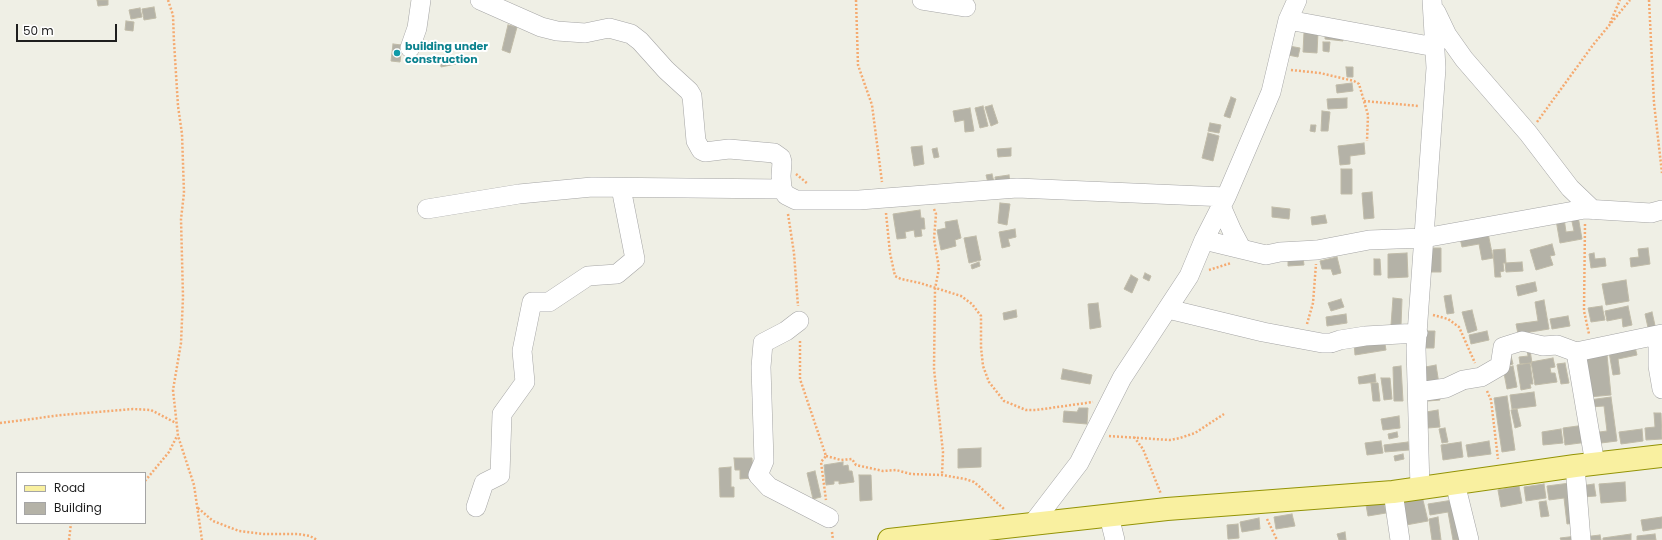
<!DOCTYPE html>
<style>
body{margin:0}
#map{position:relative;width:1662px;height:540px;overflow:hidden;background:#efefe5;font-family:Poppins,sans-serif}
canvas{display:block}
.legend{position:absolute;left:16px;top:472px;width:130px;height:52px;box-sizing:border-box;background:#fff;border:1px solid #a5a5a5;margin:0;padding:5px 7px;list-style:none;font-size:12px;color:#1e1e1e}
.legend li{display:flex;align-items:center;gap:8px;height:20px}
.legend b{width:20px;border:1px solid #a5a5a5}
.scale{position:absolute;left:16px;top:24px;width:101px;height:18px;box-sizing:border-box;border:2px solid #1e1e1e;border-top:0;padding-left:5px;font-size:12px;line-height:14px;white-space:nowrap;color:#1e1e1e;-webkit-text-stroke:3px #fff;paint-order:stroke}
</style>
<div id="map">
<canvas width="1662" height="540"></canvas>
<ul class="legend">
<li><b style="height:5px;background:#f9f0a0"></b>Road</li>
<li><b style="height:11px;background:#b4b2a7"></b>Building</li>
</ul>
<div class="scale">50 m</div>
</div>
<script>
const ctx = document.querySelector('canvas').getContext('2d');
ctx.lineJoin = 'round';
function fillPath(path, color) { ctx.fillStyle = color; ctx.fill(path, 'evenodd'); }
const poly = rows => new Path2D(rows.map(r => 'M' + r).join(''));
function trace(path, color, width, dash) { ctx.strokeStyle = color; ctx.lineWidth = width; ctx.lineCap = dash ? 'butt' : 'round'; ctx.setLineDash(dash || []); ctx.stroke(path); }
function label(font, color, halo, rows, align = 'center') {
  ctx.font = font + ' Poppins,sans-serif'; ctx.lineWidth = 4; ctx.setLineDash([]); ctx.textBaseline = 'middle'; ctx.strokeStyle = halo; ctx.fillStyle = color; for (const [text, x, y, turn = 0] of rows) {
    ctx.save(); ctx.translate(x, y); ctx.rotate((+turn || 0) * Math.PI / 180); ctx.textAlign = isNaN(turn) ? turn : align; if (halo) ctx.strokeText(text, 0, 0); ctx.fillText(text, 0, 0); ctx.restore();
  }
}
const building = poly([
 [97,0,108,0,108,5,98,6,97,0],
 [154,7,156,18,144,20,142,9,154,7],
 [140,8,142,17,131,19,129,10,140,8],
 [126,21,134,22,133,31,125,30,126,21],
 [508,25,517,27,510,53,502,50,508,25],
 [1304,32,1318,32,1317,53,1303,52,1304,32],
 [1325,33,1343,34,1343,41,1325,39,1325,33],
 [1323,42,1330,42,1329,52,1323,51,1323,42],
 [393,44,402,45,400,62,391,61,393,44],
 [1289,46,1300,48,1298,57,1288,55,1289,46],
 [455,56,456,64,441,67,440,58,455,56],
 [1346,67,1353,67,1353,77,1347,77,1346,67],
 [1352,83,1353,91,1337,93,1336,85,1352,83],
 [1231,97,1236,99,1230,118,1224,116,1231,97],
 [1347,98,1347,108,1328,109,1327,99,1347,98],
 [992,105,998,123,991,126,985,107,992,105],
 [983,106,988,126,980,128,975,108,983,106],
 [970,108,974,131,965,132,964,120,955,122,953,111,970,108],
 [1322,111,1330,112,1328,131,1321,131,1322,111],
 [1210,123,1221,125,1219,133,1208,131,1210,123],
 [1311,125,1316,125,1315,132,1310,131,1311,125],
 [1208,133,1219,136,1213,161,1202,158,1208,133],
 [1364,143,1365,154,1350,156,1350,164,1340,165,1338,146,1364,143],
 [922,146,924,164,914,166,911,147,922,146],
 [937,148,939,157,934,158,932,149,937,148],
 [1011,148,1011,156,998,157,997,149,1011,148],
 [1341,169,1352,169,1352,194,1341,194,1341,169],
 [992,174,994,182,988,183,986,175,992,174],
 [1009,175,1010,183,996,185,995,177,1009,175],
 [1372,192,1374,218,1364,219,1362,193,1372,192],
 [1000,203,1010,204,1007,225,998,223,1000,203],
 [1272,207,1290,209,1289,219,1272,217,1272,207],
 [920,210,921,218,924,218,925,229,921,229,922,236,915,237,914,230,905,232,906,238,897,239,893,214,920,210],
 [1325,215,1327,223,1312,225,1311,217,1325,215],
 [1578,216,1582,239,1560,243,1556,220,1564,218,1566,232,1574,231,1571,217,1578,216],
 [957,220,961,238,955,240,956,246,941,250,937,230,946,228,945,222,957,220],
 [1015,229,1016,237,1008,239,1010,246,1002,248,999,232,1015,229],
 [1488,233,1493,258,1482,260,1479,244,1462,247,1460,238,1488,233],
 [976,236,981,260,969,263,964,238,976,236],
 [1552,244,1555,255,1550,256,1553,265,1536,270,1530,250,1552,244],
 [1428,248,1441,248,1441,272,1428,272,1428,248],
 [1648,248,1650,264,1631,267,1630,258,1639,257,1638,249,1648,248],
 [1505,249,1506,263,1503,263,1504,271,1500,272,1501,277,1495,277,1493,250,1505,249],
 [1407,253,1408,277,1388,278,1388,254,1407,253],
 [1594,253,1595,259,1605,258,1606,266,1591,268,1589,254,1594,253],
 [1303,257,1304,265,1288,266,1288,258,1303,257],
 [1337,257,1341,273,1333,275,1331,269,1322,269,1320,261,1337,257],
 [1374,259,1380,259,1381,275,1374,275,1374,259],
 [979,262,980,266,972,269,971,265,979,262],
 [1522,262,1523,271,1506,272,1505,263,1522,262],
 [1145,273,1151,276,1149,281,1143,278,1145,273],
 [1131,275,1138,279,1132,293,1124,289,1131,275],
 [1626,280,1629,301,1606,305,1602,284,1626,280],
 [1535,282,1537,291,1518,296,1516,286,1535,282],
 [1451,295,1454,313,1447,314,1444,296,1451,295],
 [1393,298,1402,299,1401,326,1391,325,1393,298],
 [1341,299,1344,307,1331,311,1328,303,1341,299],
 [1544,300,1549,329,1518,334,1516,324,1538,321,1535,302,1544,300],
 [1098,303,1101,327,1090,329,1088,304,1098,303],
 [1602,306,1605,320,1591,322,1588,308,1602,306],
 [1628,306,1632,325,1623,327,1622,318,1607,321,1605,311,1628,306],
 [1016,310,1017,317,1004,320,1003,313,1016,310],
 [1472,310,1477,330,1468,333,1462,312,1472,310],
 [1652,312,1656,330,1649,332,1645,314,1652,312],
 [1346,314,1347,323,1327,326,1326,317,1346,314],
 [1568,316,1570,326,1552,329,1550,319,1568,316],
 [1425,331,1435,331,1434,348,1425,348,1425,331],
 [1487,331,1489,340,1471,344,1469,335,1487,331],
 [1384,338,1386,350,1355,355,1354,343,1384,338],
 [1635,347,1637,355,1618,359,1620,374,1613,375,1609,352,1635,347],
 [1527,350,1530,350,1532,363,1520,364,1519,357,1528,356,1527,350],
 [1510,352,1513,364,1507,366,1510,352],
 [1607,355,1611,395,1589,397,1585,357,1607,355],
 [1553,358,1555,367,1550,368,1551,373,1555,373,1557,382,1535,385,1531,362,1553,358],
 [1530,363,1533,384,1530,384,1531,388,1521,390,1517,365,1530,363],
 [1565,363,1569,383,1561,384,1557,364,1565,363],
 [1436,365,1439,384,1423,387,1420,368,1436,365],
 [1401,366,1403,401,1394,401,1393,367,1401,366],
 [1513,366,1517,387,1507,389,1503,368,1513,366],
 [1063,369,1092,375,1090,384,1061,379,1063,369],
 [1375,374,1376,382,1359,384,1358,377,1375,374],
 [1381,378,1390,378,1392,399,1384,400,1381,378],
 [1371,383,1378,383,1380,401,1373,401,1371,383],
 [1534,392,1536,406,1512,409,1510,395,1534,392],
 [1439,393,1440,400,1428,401,1427,394,1439,393],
 [1507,396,1515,450,1502,452,1494,398,1507,396],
 [1611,397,1617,441,1593,444,1592,433,1607,431,1604,406,1590,407,1589,400,1611,397],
 [1079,408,1088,408,1087,424,1063,422,1064,411,1077,412,1079,408],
 [1517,409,1521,426,1515,428,1511,410,1517,409],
 [1438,410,1440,427,1428,428,1426,412,1438,410],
 [1654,413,1661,413,1662,439,1646,440,1645,428,1655,427,1654,413],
 [1399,416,1400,428,1383,430,1381,419,1399,416],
 [1585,425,1588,442,1565,445,1563,428,1585,425],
 [1445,428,1448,442,1442,443,1439,429,1445,428],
 [1561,429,1563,443,1543,445,1542,432,1561,429],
 [1642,429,1643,441,1621,444,1619,432,1642,429],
 [1397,432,1398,437,1389,439,1388,434,1397,432],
 [1381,441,1383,453,1367,455,1365,443,1381,441],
 [1489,441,1491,454,1468,457,1466,445,1489,441],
 [1408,442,1409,450,1385,452,1384,445,1408,442],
 [1461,442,1463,457,1443,460,1441,445,1461,442],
 [981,448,981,467,958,468,958,449,981,448],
 [1403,454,1404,459,1395,461,1394,456,1403,454],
 [734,458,752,458,753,478,740,479,740,470,735,470,734,458],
 [843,462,843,466,848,465,849,471,852,471,854,482,839,484,839,481,834,481,834,484,826,485,824,465,843,462],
 [731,467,731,487,734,487,734,497,720,497,719,468,731,467],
 [815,471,821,497,813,499,807,473,815,471],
 [859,475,871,475,872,500,860,501,859,475],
 [1625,482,1626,501,1601,503,1599,484,1625,482],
 [1570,483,1575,523,1567,524,1564,498,1549,500,1547,486,1570,483],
 [1544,484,1546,498,1526,501,1524,487,1544,484],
 [1594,484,1596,496,1582,497,1580,486,1594,484],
 [1519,486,1522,503,1501,507,1498,490,1519,486],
 [1422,496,1428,521,1406,525,1401,501,1422,496],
 [1453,500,1460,540,1453,540,1448,512,1430,515,1428,504,1453,500],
 [1546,501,1549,516,1541,517,1539,502,1546,501],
 [1384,502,1386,513,1368,516,1366,505,1384,502],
 [1292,514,1295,526,1276,529,1274,517,1292,514],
 [1438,517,1441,540,1432,540,1429,519,1438,517],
 [1662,517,1662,528,1643,531,1641,520,1662,517],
 [1259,518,1260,529,1242,532,1240,522,1259,518],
 [1238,524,1239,538,1228,539,1227,525,1238,524],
 [1345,532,1346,540,1339,540,1337,534,1345,532],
 [1631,534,1631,540,1603,540,1603,538,1631,534],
 [1655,534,1656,540,1637,540,1637,536,1655,534],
 [1600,535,1601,540,1583,540,1583,537,1600,535],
 [1577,536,1577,540,1561,540,1560,538,1577,536]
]);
fillPath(building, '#b4b2a7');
trace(building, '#c0bba8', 1);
const minor = poly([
 [480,0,541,27,557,31,585,33,609,28,631,34,640,41,666,70,689,91,692,96,696,141,701,150,705,152,729,149,774,153,781,158,782,162,781,176,782,189,786,195,796,200,859,200,1017,188,1226,197],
 [922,0,966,7],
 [1436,12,1447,35,1464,59,1528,133,1570,188,1593,210],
 [1288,20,1435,47],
 [410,48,417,28,421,0],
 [1221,206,1232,231,1241,248],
 [427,209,519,194,592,187,782,189],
 [1204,240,1266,255,1280,252,1317,250,1369,240,1424,238,1585,209,1651,213,1662,210],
 [1168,309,1263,332,1322,343,1331,343,1340,340,1365,336,1418,333],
 [799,321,786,331,763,343,761,367,764,461,758,475,769,487,829,518],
 [1658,335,1658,366,1662,389],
 [1576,352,1595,464],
 [1418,392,1446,388,1463,380,1481,377,1500,366,1503,347,1522,341,1543,346,1557,345,1576,352,1662,334],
 [1575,466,1581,540],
 [1455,483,1469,540],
 [1420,488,1416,348,1436,68,1432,0],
 [1393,492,1400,540],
 [476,507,484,483,500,475,502,414,525,382,522,351,532,302,549,302,588,276,617,274,635,259,621,188],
 [1109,516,1115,540],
 [1033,523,1079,463,1122,378,1189,276,1204,240,1226,197,1271,92,1288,20,1297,0]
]);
const major = poly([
 [889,540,1167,509,1393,492,1575,466,1662,456]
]);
trace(minor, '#a5a5a5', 20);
trace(major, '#939305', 24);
trace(poly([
 [168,0,173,15,174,42,178,106,182,134,184,193,181,219,183,297,181,343,173,390,178,436,194,485,202,540],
 [856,0,858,65,872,105,882,182],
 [1649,0,1654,103,1662,173],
 [1610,23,1620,0],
 [1291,70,1320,73,1354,81,1359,84,1368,115,1367,141],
 [1364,101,1419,106],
 [1537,122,1593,45,1630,0],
 [796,174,808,184],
 [934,209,936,214,934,239,939,268,935,289,934,369,943,452,942,475],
 [886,213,890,253,895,276,901,279,920,283,961,296,972,304,981,316,981,347,983,366,989,382,1004,401,1026,410,1036,410,1093,402],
 [788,214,794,253,798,306],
 [1585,224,1584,311,1589,334],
 [1209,270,1231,263],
 [1433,315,1448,319,1459,327,1475,363],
 [1307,324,1313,303,1316,264],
 [800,341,800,379,826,456,821,462,826,500],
 [1487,391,1491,400,1498,459],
 [0,423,62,415,133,409,151,410,176,423],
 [1109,436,1170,440,1180,438,1195,433,1224,414],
 [1134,437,1143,449,1161,494],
 [826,456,841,460,852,459,856,465,883,471,896,470,911,474,942,475,965,479,974,482,981,488,1004,509],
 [145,481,169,452,177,436],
 [198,508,213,521,239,531,264,534,298,534,310,536,317,540],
 [1267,519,1277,540],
 [832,532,833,540],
 [69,540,71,523]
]), '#f5aa70', 2.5, [2, 2]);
trace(minor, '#fff', 19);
trace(major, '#f9f0a0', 22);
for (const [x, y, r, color] of [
 [397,53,4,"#0f9aa8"]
]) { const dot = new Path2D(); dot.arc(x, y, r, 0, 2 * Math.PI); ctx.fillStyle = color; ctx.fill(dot); trace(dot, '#fff', 1.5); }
label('bold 11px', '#0d838f', '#fff', [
 ["building under",405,47],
 ["construction",405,60]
], 'left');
</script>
